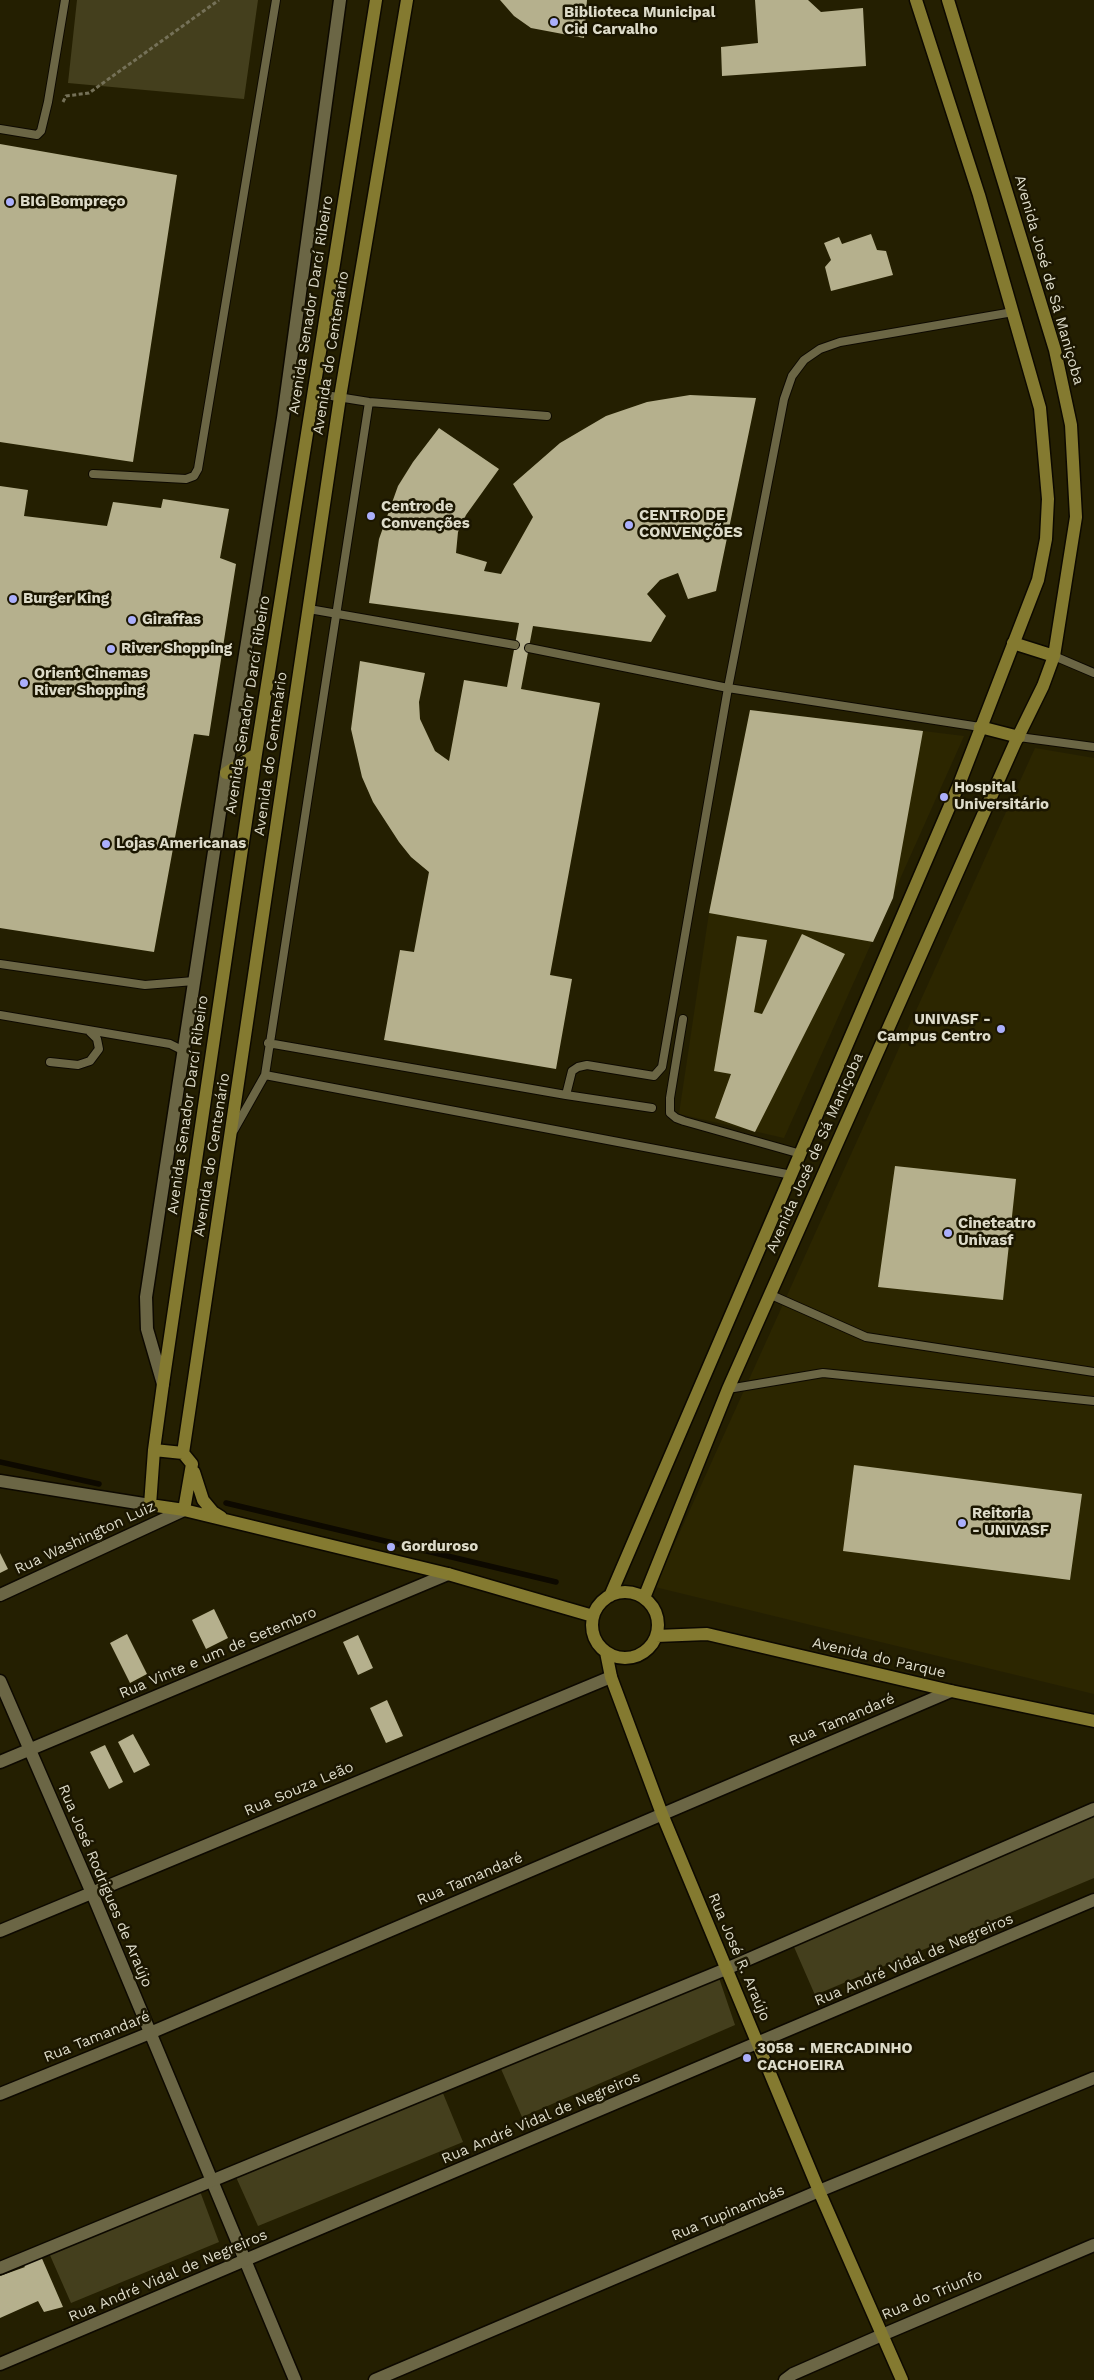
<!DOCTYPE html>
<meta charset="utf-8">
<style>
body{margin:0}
canvas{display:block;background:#241f01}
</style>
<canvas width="1094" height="2380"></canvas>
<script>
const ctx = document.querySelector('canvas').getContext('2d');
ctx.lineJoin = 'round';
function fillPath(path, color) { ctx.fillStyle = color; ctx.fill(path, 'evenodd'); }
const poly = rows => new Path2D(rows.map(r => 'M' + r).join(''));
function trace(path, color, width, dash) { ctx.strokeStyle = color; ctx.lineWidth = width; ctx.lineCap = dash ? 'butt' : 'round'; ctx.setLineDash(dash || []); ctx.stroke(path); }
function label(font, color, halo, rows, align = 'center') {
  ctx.font = font + ' "Work Sans",sans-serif'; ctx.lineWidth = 5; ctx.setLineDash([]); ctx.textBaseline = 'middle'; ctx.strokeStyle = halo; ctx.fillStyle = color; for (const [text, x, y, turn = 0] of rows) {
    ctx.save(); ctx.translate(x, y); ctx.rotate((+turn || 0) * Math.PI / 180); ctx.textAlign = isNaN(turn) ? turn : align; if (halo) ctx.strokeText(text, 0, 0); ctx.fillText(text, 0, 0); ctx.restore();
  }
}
fillPath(poly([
 [750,710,964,736,784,1138,679,1114,709,913],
 [1035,748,1094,758,1094,1694,655,1587]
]), '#2c2600');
fillPath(poly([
 [77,0,258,0,244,99,68,83],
 [1094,1813,1094,1878,815,1995,791,1940],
 [717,1972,735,2025,522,2117,498,2062],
 [440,2086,463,2142,258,2226,236,2177],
 [198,2186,219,2242,71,2303,49,2253]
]), '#443f1d');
trace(poly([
 [0,1462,99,1484],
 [226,1503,556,1582]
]), '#0d0900', 5.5);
fillPath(poly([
 [500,0,587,0,584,38,531,28,514,16],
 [755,0,808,0,821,12,863,8,866,66,722,76,721,47,758,43],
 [0,144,177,175,133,462,0,442],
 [871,234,877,250,886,251,893,275,831,291,825,267,831,260,824,243,839,237,842,244],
 [690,395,756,398,716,591,688,599,678,573,660,580,647,594,666,616,651,642,533,626,521,689,600,703,550,975,572,979,556,1069,384,1040,400,950,414,952,429,872,411,857,399,842,373,802,362,777,351,729,360,661,425,673,419,702,420,719,435,751,449,761,464,680,507,687,519,623,369,603,379,539,398,486,413,462,439,428,499,469,466,515,458,532,456,553,487,562,484,571,501,574,533,517,513,484,560,443,606,416,647,402],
 [0,486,28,490,24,516,107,526,113,502,161,508,163,499,229,509,220,558,236,564,209,736,194,734,154,952,0,928],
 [750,710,923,731,893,898,873,942,709,913],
 [802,934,845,954,755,1132,715,1118,731,1074,714,1071,737,936,767,940,754,1012,762,1014],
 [895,1166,1016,1179,1003,1300,878,1287],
 [854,1465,1082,1494,1070,1580,843,1551],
 [0,1553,8,1569,0,1573],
 [214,1609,228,1638,206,1649,192,1620],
 [127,1634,147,1674,130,1683,110,1643],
 [358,1635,373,1668,358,1675,343,1642],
 [387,1700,403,1736,386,1743,370,1708],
 [133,1734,150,1765,134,1773,118,1742],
 [105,1745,123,1782,109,1789,90,1752],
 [40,2254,63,2307,44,2312,38,2301,0,2318,0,2276,25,2267,21,2262]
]), '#b5b08d');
const service = poly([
 [0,129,37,135,41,131,48,102,65,0],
 [313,393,369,402,547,416],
 [93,474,186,479,194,476,198,469,276,0],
 [309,609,515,645],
 [529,648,728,688,980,727],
 [1054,656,1094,673],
 [1019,737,1094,747],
 [0,964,145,985,194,981],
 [0,1015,170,1044,180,1049,184,1054],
 [683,1019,670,1098,670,1113,676,1118,684,1121,801,1154],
 [268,1043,566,1095,652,1108],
 [50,1062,78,1065,90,1061,99,1049,97,1039,89,1031],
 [265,1075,792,1175],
 [566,1095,572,1071,578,1067,587,1065,654,1076,662,1067,728,688,784,399,792,376,804,360,820,349,840,342,1013,312],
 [234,1130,265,1075,369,402],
 [769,1294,866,1337,1094,1372],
 [728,1389,823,1373,1094,1401]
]);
const minor = poly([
 [0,1481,150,1505],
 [0,1595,184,1510],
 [0,1681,92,1893,295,2380],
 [0,1762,448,1574],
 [0,1931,611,1677],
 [0,2094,150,2033,951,1691],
 [375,2380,819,2191,1094,2078],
 [785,2380,793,2374,882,2335,1094,2245]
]);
const tertiary = poly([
 [163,1384,147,1329,146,1297,226,773,283,418,340,0],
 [0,2268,726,1969,1094,1809],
 [0,2364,1094,1900]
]);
const secondary = poly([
 [376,0,256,754,163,1384,154,1450,150,1505,184,1510,448,1574,593,1616],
 [1013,643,1054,656],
 [980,727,1019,737],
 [226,773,256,754],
 [154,1450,183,1453],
 [194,1472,203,1500,213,1512,221,1517],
 [184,1510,192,1464,183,1453,340,397,407,0],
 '592 1625a33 33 0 1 1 66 0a33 33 0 1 1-66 0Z',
 [610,1596,960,782,1038,580,1046,539,1048,499,1040,408,979,195,916,0],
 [644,1598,728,1389,1015,743,1043,686,1054,656,1076,517,1071,425,1055,350,948,0],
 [656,1636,707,1634,951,1691,1094,1721],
 [606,1652,611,1677,662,1814,819,2191,902,2380]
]);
trace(service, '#0d0900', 10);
trace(minor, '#0d0900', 15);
trace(tertiary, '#0d0900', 15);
trace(secondary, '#0d0900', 15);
trace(poly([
 [63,102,66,96,89,93,219,0]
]), '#757158', 3, [4, 2.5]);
trace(service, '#6b6645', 8);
trace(minor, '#6b6645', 12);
trace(tertiary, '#6b6645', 12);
trace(secondary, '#847a30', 12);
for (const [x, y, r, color] of [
 [554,22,5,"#abaffb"],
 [10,202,5,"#abaffb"],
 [371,516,5,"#abaffb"],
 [629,525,5,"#abaffb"],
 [13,599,5,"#abaffb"],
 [132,620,5,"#abaffb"],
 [111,649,5,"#abaffb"],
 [24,683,5,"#abaffb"],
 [944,797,5,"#abaffb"],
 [106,844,5,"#abaffb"],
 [1001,1029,5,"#abaffb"],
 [948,1233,5,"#abaffb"],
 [962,1523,5,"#abaffb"],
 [391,1547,5,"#abaffb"],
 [747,2058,5,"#abaffb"]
]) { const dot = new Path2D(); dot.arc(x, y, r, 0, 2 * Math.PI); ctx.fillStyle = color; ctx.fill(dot); trace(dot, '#1b1600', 2); }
label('bold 15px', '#dddbc9', '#1b1600', [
 ["Biblioteca Municipal",564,13],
 ["Cid Carvalho",564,30],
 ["BIG Bompreço",20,202],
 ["Centro de",381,507],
 ["Convenções",381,524],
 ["CENTRO DE",639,516],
 ["CONVENÇÕES",639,533],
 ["Burger King",23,599],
 ["Giraffas",142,620],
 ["River Shopping",121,649],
 ["Orient Cinemas",34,674],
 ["River Shopping",34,691],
 ["Hospital",954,788],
 ["Universitário",954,805],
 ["Lojas Americanas",116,844],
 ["UNIVASF -",991,1020,"right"],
 ["Campus Centro",991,1037,"right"],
 ["Cineteatro",958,1224],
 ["Univasf",958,1241],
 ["Reitoria",972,1514],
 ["- UNIVASF",972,1531],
 ["Gorduroso",401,1547],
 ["3058 - MERCADINHO",757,2049],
 ["CACHOEIRA",757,2066]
], 'left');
label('15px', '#dddbc9', '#1b1600', [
 ["Avenida José de Sá Maniçoba",1049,280,74],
 ["Avenida Senador Darcí Ribeiro",311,305,-81],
 ["Avenida do Centenário",331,353,-81],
 ["Avenida Senador Darcí Ribeiro",248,705,-81],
 ["Avenida do Centenário",271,754,-82],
 ["Avenida Senador Darcí Ribeiro",188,1105,-82],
 ["Avenida José de Sá Maniçoba",815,1153,-66],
 ["Avenida do Centenário",212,1155,-81],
 ["Rua Washington Luiz",85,1538,-25],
 ["Rua Vinte e um de Setembro",218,1653,-23],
 ["Avenida do Parque",879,1658,13],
 ["Rua Tamandaré",842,1720,-23],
 ["Rua Souza Leão",299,1789,-23],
 ["Rua Tamandaré",470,1879,-23],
 ["Rua José Rodrigues de Araújo",105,1886,67],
 ["Rua José R. Araújo",739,1957,67],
 ["Rua André Vidal de Negreiros",914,1960,-23],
 ["Rua Tamandaré",97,2037,-22],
 ["Rua André Vidal de Negreiros",541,2118,-23],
 ["Rua Tupinambás",728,2213,-23],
 ["Rua André Vidal de Negreiros",168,2276,-23],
 ["Rua do Triunfo",932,2295,-23]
]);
</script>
